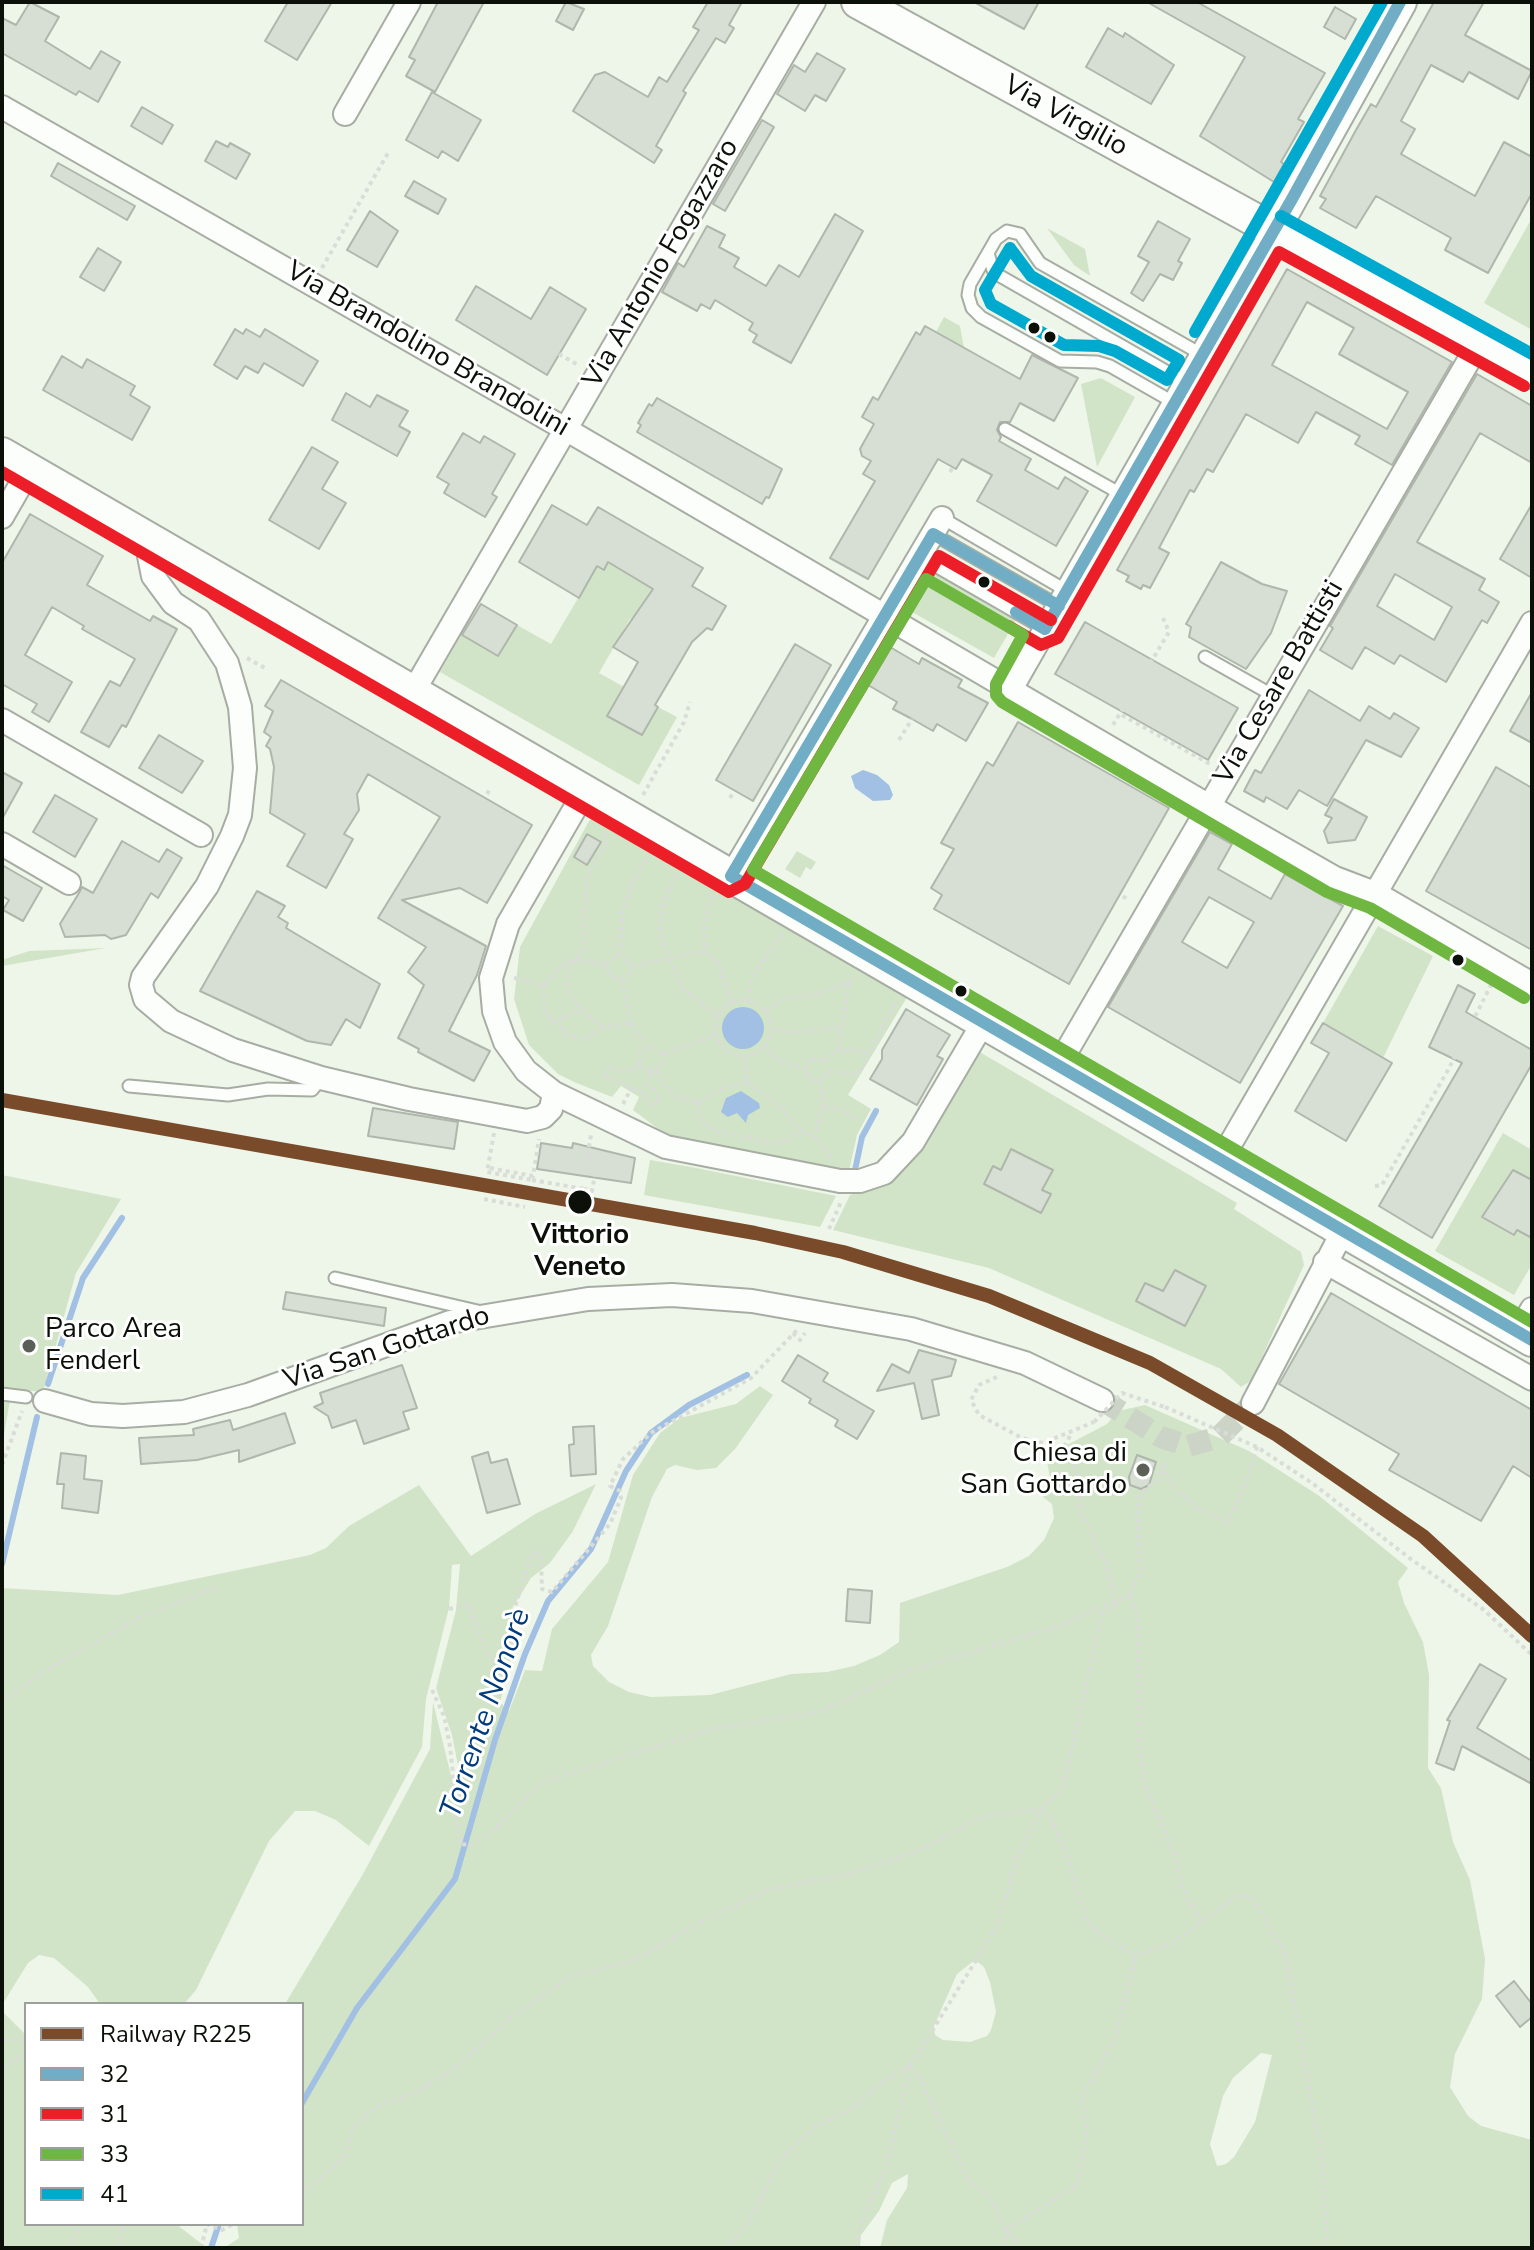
<!DOCTYPE html>
<meta charset="utf-8">
<style>
body{margin:0}
#map{position:relative;width:1534px;height:2250px;overflow:hidden;background:#eef6e9;font-family:"Nunito Sans",sans-serif}
canvas{display:block}
.frame{position:absolute;inset:0;border:4px solid #0b1009;pointer-events:none}
.legend{position:absolute;left:24px;top:2002px;width:280px;height:224px;box-sizing:border-box;background:#fff;border:2px solid #9d9f9d;margin:0;padding:10px 14px;list-style:none;font-size:24px;color:#0b1009}
.legend li{display:flex;align-items:center;gap:16px;height:40px}
.legend b{width:40px;border:2px solid #9d9f9d}
</style>
<div id="map">
<canvas width="1534" height="2250"></canvas>
<div class="frame"></div>
<ul class="legend">
<li><b style="height:10px;background:#7a4b2a"></b>Railway R225</li>
<li><b style="height:10px;background:#71aec5"></b>32</li>
<li><b style="height:10px;background:#ec1f29"></b>31</li>
<li><b style="height:10px;background:#6fb741"></b>33</li>
<li><b style="height:10px;background:#00a9ce"></b>41</li>
</ul>
</div>
<script>
const ctx = document.querySelector('canvas').getContext('2d');
ctx.lineJoin = 'round';
function fillPath(path, color) { ctx.fillStyle = color; ctx.fill(path, 'evenodd'); }
const poly = rows => new Path2D(rows.map(r => 'M' + r).join(''));
function trace(path, color, width, dash) { ctx.strokeStyle = color; ctx.lineWidth = width; ctx.lineCap = dash ? 'butt' : 'round'; ctx.setLineDash(dash || []); ctx.stroke(path); }
function label(font, color, halo, rows, align = 'center') {
  ctx.font = font + ' "Nunito Sans",sans-serif'; ctx.lineWidth = 6; ctx.setLineDash([]); ctx.textBaseline = 'middle'; ctx.strokeStyle = halo; ctx.fillStyle = color; for (const [text, x, y, turn = 0] of rows) {
    ctx.save(); ctx.translate(x, y); ctx.rotate((+turn || 0) * Math.PI / 180); ctx.textAlign = isNaN(turn) ? turn : align; if (halo) ctx.strokeText(text, 0, 0); ctx.fillText(text, 0, 0); ctx.restore();
  }
}
fillPath(poly([
 [1532,218,1532,330,1484,303],
 [1047,228,1085,249,1090,276,1074,265],
 [1031,271,1162,344,1162,349,1157,352,1027,280,1026,274],
 [944,317,960,326,964,348,936,332],
 [1101,378,1135,397,1097,467,1081,384],
 [608,562,653,589,634,621,630,619,599,673,624,687,608,716,642,735,658,707,677,717,639,785,440,672,461,635,497,655,517,625,551,644,597,566,604,570],
 [934,573,1016,620,994,658,912,612],
 [596,815,912,989,848,1095,871,1109,857,1135,849,1171,665,1134,633,1110,639,1097,621,1086,612,1097,574,1082,558,1074,529,1045,514,999,520,947,589,821],
 [797,851,816,862,811,870,806,867,800,878,785,869],
 [1378,926,1433,956,1383,1058,1323,1023],
 [106,948,2,966,2,960,29,951],
 [978,1051,1237,1203,1234,1209,1301,1252,1304,1265,1251,1381,1241,1387,1221,1369,989,1268,833,1230,850,1195,889,1183,902,1172,928,1137],
 [1503,1133,1532,1150,1532,1264,1514,1295,1435,1251],
 [650,1160,691,1167,836,1196,820,1227,644,1195],
 [2,1175,121,1199,76,1273,43,1392,12,1389,2,1446],
 [760,1386,773,1395,735,1449,716,1468,697,1470,675,1465,667,1469,652,1497,608,1626,591,1655,593,1666,609,1682,629,1692,651,1697,710,1695,791,1674,827,1672,854,1666,880,1655,899,1642,900,1603,1007,1567,1029,1556,1044,1540,1054,1518,1052,1504,1043,1497,1051,1483,1046,1456,1107,1424,1118,1411,1145,1405,1249,1451,1318,1495,1408,1568,1398,1582,1404,1603,1423,1642,1429,1675,1428,1768,1441,1788,1453,1842,1470,1880,1485,1959,1482,1999,1455,2054,1450,2087,1468,2116,1481,2126,1532,2140,1532,2248,880,2248,887,2220,907,2188,908,2174,892,2183,879,2211,861,2235,860,2248,224,2248,239,2238,237,2224,302,2224,302,2004,285,2004,363,1874,430,1749,433,1702,456,1796,463,1791,452,1735,436,1688,456,1610,460,1564,452,1565,449,1608,426,1699,422,1747,369,1846,336,1820,315,1811,295,1811,269,1841,196,1990,184,2004,100,2004,88,1987,54,1958,39,1955,28,1963,2,2005,2,1588,118,1595,310,1555,326,1548,349,1526,419,1485,471,1556,535,1514,596,1484,573,1531,550,1563,531,1578,511,1610,515,1642,500,1702,509,1711,525,1670,542,1671,552,1629,608,1562,633,1475,660,1433,680,1418,736,1404],
 [975,1960,984,1967,990,1982,996,2012,991,2030,987,2036,970,2042,943,2040,935,2035,934,2026,957,1974],
 [1261,2053,1272,2055,1255,2122,1234,2157,1226,2164,1217,2166,1210,2144,1223,2096,1233,2078],
 [2,2011,26,2035,26,2224,176,2224,207,2248,2,2248]
]), '#d2e4c7');
fillPath(poly([
 [863,770,877,775,889,785,893,795,890,800,873,801,855,788,851,776],
 '722 1028a21 21 0 1 1 42 0a21 21 0 1 1-42 0Z',
 [741,1091,759,1103,760,1108,748,1115,746,1123,737,1113,728,1117,721,1112,726,1098]
]), '#a1c0e4');
trace(poly([
 [855,1170,862,1137,876,1111],
 [48,1384,83,1278,122,1218],
 [2,1564,37,1417],
 [302,2103,357,2008,455,1879,495,1740,525,1654,548,1601,591,1549,626,1471,651,1433,689,1405,747,1375],
 [211,2248,219,2224]
]), '#a1c0e4', 6);
const building = poly([
 [30,2,59,17,45,41,90,69,101,51,120,62,98,102,79,91,76,95,2,53,2,18,16,25,30,2],
 [288,2,332,2,297,60,265,41,288,2],
 [438,2,484,2,435,92,406,76,415,60,409,57,438,2],
 [566,2,584,9,573,30,556,21,566,2],
 [708,2,742,2,729,25,734,28,725,43,716,38,683,91,686,93,656,146,662,150,654,163,573,111,595,75,605,72,648,97,659,77,667,82,699,30,693,27,708,2],
 [974,2,1039,2,1024,29,974,2],
 [1147,2,1197,2,1325,73,1298,119,1304,122,1281,162,1284,164,1274,182,1200,136,1245,57,1147,2],
 [1434,2,1484,2,1465,35,1532,71,1518,99,1469,72,1463,82,1431,65,1401,121,1415,129,1401,154,1475,196,1504,142,1532,157,1532,193,1488,273,1445,250,1451,238,1376,196,1356,228,1320,208,1326,199,1320,196,1356,130,1371,104,1376,107,1434,2],
 [1335,7,1356,19,1345,39,1324,27,1335,7],
 [1108,28,1123,37,1125,33,1174,65,1151,104,1086,67,1108,28],
 [817,53,845,69,826,101,815,95,805,111,777,94,794,65,805,72,817,53],
 [432,92,481,120,458,161,442,151,438,158,406,140,432,92],
 [142,107,173,125,162,144,131,126,142,107],
 [762,120,774,127,725,211,713,204,762,120],
 [216,141,228,147,230,143,250,154,236,179,205,161,216,141],
 [58,163,135,206,127,220,51,176,58,163],
 [414,181,446,199,438,214,405,196,414,181],
 [370,211,398,231,377,267,347,250,370,211],
 [835,214,863,231,791,363,753,342,757,335,749,330,753,323,715,300,710,309,701,304,697,311,662,292,678,263,684,267,707,226,725,235,719,247,739,258,734,267,766,286,779,265,799,277,835,214],
 [1158,221,1190,239,1178,261,1182,263,1173,280,1160,274,1143,301,1131,293,1149,262,1138,256,1158,221],
 [98,248,121,262,104,291,80,277,98,248],
 [1287,269,1452,362,1392,465,1355,444,1360,436,1316,412,1298,443,1246,414,1213,472,1207,469,1194,492,1190,490,1159,548,1169,553,1150,588,1143,585,1141,589,1126,581,1129,576,1117,570,1287,269],
 [1307,302,1354,328,1339,354,1408,392,1387,429,1272,365,1307,302],
 [476,286,531,319,550,287,586,309,547,375,456,320,476,286],
 [925,326,1020,379,1032,355,1078,378,1054,421,1020,403,1010,422,1000,422,997,430,1001,437,999,441,1031,459,1025,470,1058,489,1065,477,1088,491,1056,546,977,501,992,475,962,459,956,469,938,459,868,579,830,558,875,481,863,474,871,461,862,456,860,449,874,424,862,417,873,397,878,400,916,332,920,335,925,326],
 [235,329,243,334,246,329,260,337,265,329,318,361,303,386,264,363,258,373,245,366,237,379,214,365,235,329],
 [62,356,82,368,87,359,135,386,130,395,150,407,132,440,43,390,62,356],
 [1477,374,1532,406,1532,463,1480,433,1417,542,1485,579,1479,590,1499,602,1487,623,1482,620,1446,682,1400,655,1394,664,1365,647,1352,669,1320,650,1333,628,1330,626,1477,374],
 [1395,574,1452,607,1434,640,1377,606,1395,574],
 [346,393,370,407,377,395,408,411,399,426,410,432,397,456,332,420,346,393],
 [657,398,782,469,769,498,766,497,762,504,637,432,641,425,638,423,649,404,652,406,657,398],
 [463,433,480,443,484,436,515,454,492,494,497,497,485,517,444,493,449,484,437,477,463,433],
 [312,447,338,462,322,489,346,503,319,549,269,520,312,447],
 [1532,504,1532,578,1500,559,1532,504],
 [552,505,587,525,598,507,703,568,692,586,726,606,712,630,707,628,692,642,655,705,658,707,642,735,607,716,638,662,613,647,653,589,608,562,604,570,597,566,579,598,519,562,552,505],
 [30,514,103,556,87,585,150,621,153,616,177,629,126,727,122,725,109,747,81,732,110,681,120,686,135,659,82,629,84,626,52,607,25,655,72,682,49,722,32,712,37,704,2,684,2,563,30,514],
 [1221,562,1262,584,1287,591,1271,633,1246,669,1189,637,1191,627,1186,624,1221,562],
 [481,604,517,625,498,656,462,635,481,604],
 [1085,622,1238,708,1208,760,1055,674,1085,622],
 [795,644,831,665,753,801,716,780,795,644],
 [890,647,919,664,922,658,962,680,958,687,988,703,966,741,937,724,933,731,912,719,893,709,897,702,868,685,890,647],
 [281,680,532,825,487,903,460,888,402,900,486,946,477,975,449,1031,490,1051,474,1081,418,1052,419,1049,398,1038,424,985,408,972,426,947,378,918,440,817,368,774,357,794,359,810,344,834,353,839,326,888,287,866,305,834,270,813,274,767,270,749,266,746,271,737,264,732,273,711,265,706,281,680],
 [1309,690,1360,721,1369,706,1390,719,1394,713,1419,728,1401,757,1366,740,1327,806,1299,790,1287,809,1266,797,1264,802,1244,791,1255,770,1261,773,1309,690],
 [1532,692,1532,743,1510,731,1532,692],
 [1018,722,1169,808,1069,984,934,909,942,895,931,888,954,849,941,843,987,762,993,766,1018,722],
 [159,735,203,761,182,793,139,768,159,735],
 [1496,767,1532,788,1532,950,1426,891,1496,767],
 [2,772,22,783,2,819,2,772],
 [55,795,97,819,75,857,33,832,55,795],
 [1334,799,1367,817,1355,840,1328,843,1324,831,1332,818,1325,815,1334,799],
 [1210,832,1232,844,1218,869,1271,899,1285,874,1343,906,1240,1083,1108,1007,1210,832],
 [1209,897,1254,922,1227,968,1182,942,1209,897],
 [587,834,601,842,587,865,574,857,587,834],
 [122,841,159,862,167,849,182,858,158,898,151,893,126,935,111,939,105,935,65,937,60,924,79,893,82,887,93,893,122,841],
 [2,865,42,888,23,921,3,910,9,900,2,896,2,865],
 [257,891,285,906,278,917,288,923,286,928,380,984,360,1028,346,1019,331,1045,307,1041,200,991,257,891],
 [1458,985,1475,994,1466,1012,1532,1050,1532,1064,1432,1238,1379,1206,1462,1063,1429,1047,1458,985],
 [906,1009,950,1035,937,1056,943,1059,917,1105,870,1079,882,1059,882,1050,906,1009],
 [1323,1023,1392,1063,1346,1141,1295,1111,1329,1053,1311,1043,1323,1023],
 [373,1108,458,1122,454,1149,368,1136,373,1108],
 [541,1143,572,1148,573,1143,635,1158,631,1183,537,1169,541,1143],
 [1011,1149,1053,1170,1042,1190,1051,1194,1041,1213,984,1184,993,1166,1001,1170,1011,1149],
 [1513,1170,1532,1180,1532,1238,1517,1230,1514,1235,1482,1217,1513,1170],
 [1175,1270,1206,1286,1185,1326,1136,1301,1145,1283,1163,1291,1175,1270],
 [286,1292,386,1308,384,1326,283,1309,286,1292],
 [1331,1293,1532,1410,1532,1478,1513,1466,1481,1521,1389,1470,1399,1454,1279,1384,1331,1293],
 [919,1350,956,1360,951,1376,932,1380,939,1415,922,1419,914,1383,877,1391,892,1364,909,1373,919,1350],
 [798,1355,828,1373,823,1381,874,1411,857,1439,835,1426,838,1420,809,1403,811,1399,782,1381,798,1355],
 [402,1365,417,1408,403,1412,409,1429,364,1444,356,1420,332,1428,328,1416,314,1407,323,1403,320,1393,402,1365],
 [285,1413,295,1443,239,1462,239,1450,197,1460,141,1464,139,1438,194,1435,193,1429,230,1420,233,1430,285,1413],
 [594,1426,596,1474,571,1476,569,1445,574,1444,573,1427,594,1426],
 [488,1452,491,1463,507,1459,520,1504,487,1513,472,1457,488,1452],
 [61,1453,86,1456,84,1479,102,1481,98,1513,62,1508,64,1484,57,1484,61,1453],
 [1137,1455,1156,1462,1149,1485,1141,1489,1130,1485,1129,1477,1137,1455],
 [848,1589,872,1591,870,1623,846,1621,848,1589],
 [1480,1664,1506,1679,1477,1728,1532,1761,1532,1784,1462,1746,1454,1770,1436,1763,1450,1721,1447,1720,1480,1664],
 [1514,1981,1532,2004,1532,2017,1520,2027,1496,1996,1514,1981]
]);
fillPath(building, '#d7ded4');
trace(building, '#afb6ac', 2);
trace(poly([
 [1102,1400,1161,1437,1188,1446,1219,1437,1253,1403]
]), '#ccd4c7', 22, [22, 11]);
const lane = poly([
 [988,253,993,270,1000,276,1185,382],
 [1173,402,1110,366,1097,362,1060,361,981,317,972,308,968,295,970,284,996,239,1007,231,1020,234,1040,263,1201,354],
 [1005,429,1121,494],
 [942,518,1067,591],
 [933,534,1059,606],
 [920,557,1045,629],
 [1205,657,1274,696],
 [129,1086,228,1095,268,1089,312,1090,321,1079],
 [335,1278,482,1312],
 [2,1394,26,1397]
]);
const street = poly([
 [2,107,567,430,1228,817,1335,878,1377,894,1532,984],
 [345,114,409,2],
 [2,517,29,470],
 [156,544,149,556,153,576,173,603,199,620,227,663,240,707,245,768,240,815,232,836,207,886,143,977,141,985,145,999,171,1021,233,1050,321,1078,409,1099,527,1121,543,1117,551,1109,554,1093],
 [1011,689,1273,230],
 [413,692,814,2],
 [2,720,201,835],
 [585,791,508,924,491,978,494,1011,505,1042,526,1071,554,1093,666,1147,840,1181,860,1181,884,1173,913,1142,983,1023],
 [2,844,69,883],
 [731,876,942,518],
 [1058,1066,1479,343],
 [1221,1160,1532,623],
 [1325,1262,1532,1379],
 [1518,1333,1532,1309],
 [45,1401,91,1414,123,1416,184,1412,248,1395,450,1322,588,1299,672,1295,752,1301,911,1329,1025,1363,1102,1400],
 [1253,1403,1343,1231]
]);
const secondary = poly([
 [858,2,1532,372],
 [1273,230,1400,2],
 [2,454,1532,1340]
]);
trace(lane, '#a7ada3', 15);
trace(street, '#a7ada3', 26);
trace(secondary, '#a7ada3', 36);
trace(poly([
 [322,268,388,153],
 [559,354,578,365],
 [950,472,953,467],
 [247,658,265,668],
 [1122,715,1210,764],
 [1113,725,1169,632,1163,618],
 [899,740,912,719],
 [487,794,490,789],
 [643,795,684,722,690,702],
 [730,798,733,793],
 [606,833,606,845,587,875,584,948,569,969,566,983,573,999,587,1015,604,1027,631,1023,645,1047],
 [955,859,972,868],
 [676,874,662,907,660,935,670,958,705,951],
 [712,895,704,925,705,951,719,964,732,1003],
 [1123,896,1129,901],
 [619,955,623,910,632,884,648,856],
 [606,964,619,955],
 [606,965,610,977,624,979,630,973,630,964,619,955],
 [631,966,670,958,683,990,718,1014],
 [514,978,544,985,564,963,576,960,606,964],
 [622,980,631,1023],
 [544,985,545,1012,567,1034,584,1040,604,1027],
 [748,1000,752,976,782,935],
 '715 1028a28 28 0 1 1 56 0a28 28 0 1 1-56 0Z',
 [766,1012,783,999,820,993,849,982,853,976],
 [552,1022,581,1010],
 [771,1030,798,1032,842,1027],
 [764,1045,781,1062,804,1068],
 [838,1049,867,1052],
 [663,1054,717,1035],
 [825,1061,838,1049,849,982],
 [825,1061,811,1058,804,1072,816,1082,823,1080,829,1071],
 [640,1065,627,1072,609,1067,606,1076,642,1093,654,1106,661,1099,649,1084,650,1072],
 [656,1071,664,1086,677,1097,701,1101,726,1086,747,1082,745,1056],
 [829,1071,852,1074,860,1071,897,1001],
 [650,1072,640,1067,640,1051,651,1046,663,1054],
 [650,1072,663,1065,663,1054],
 [821,1081,823,1107,815,1137,832,1159],
 [747,1082,778,1104,799,1130,815,1137],
 [697,1101,700,1121,714,1131,775,1143,787,1141,799,1130],
 [623,1104,632,1087],
 [823,1107,839,1109,861,1121],
 [494,1133,487,1172,532,1180,533,1176],
 [490,1168,533,1176,539,1139],
 [532,1180,585,1189],
 [1375,1186,1382,1185,1448,1070,1492,983],
 [484,1199,525,1207],
 [583,1207,585,1189,592,1191,598,1158,587,1157,591,1135],
 [829,1229,841,1202],
 [793,1333,800,1340,805,1333],
 [997,1377,979,1385,971,1400,979,1415,1022,1438,1043,1443,1094,1422],
 [1165,1407,1257,1447,1312,1483,1412,1560,1484,1610,1532,1655],
 [1070,1436,1065,1445,1080,1481,1080,1514,1092,1530,1094,1543,1105,1560,1116,1601],
 [1163,1464,1156,1481,1141,1493,1137,1513,1141,1570,1129,1595,1137,1613,1141,1759,1146,1787,1176,1859,1180,1883,1201,1922],
 [1163,1464,1170,1484,1194,1506,1227,1522,1244,1489,1257,1447],
 [2,1465,22,1411],
 [449,1609,468,1604,489,1656,505,1668,512,1651,514,1610,532,1554,539,1553,541,1557,542,1589,552,1592,610,1524,621,1498,620,1491,610,1486,623,1459,651,1433,751,1378,797,1330],
 [432,1690,444,1716,450,1746,460,1844,472,1845,494,1830,543,1782,712,1729,820,1712,909,1671,1062,1625,1129,1595],
 [2,1702,49,1668,141,1617,218,1587],
 [2,2040,26,2041],
 [2,2066,26,2055],
 [302,2194,346,2156,353,2127,382,2104,414,2093,456,2068,511,2017,573,1975,634,1961,705,1919,771,1889,849,1874,923,1849,981,1817,1041,1809,1050,1817,1066,1853,1087,1922,1099,1934,1136,1956,1175,1942,1237,1895,1253,1899,1285,1953,1321,2153,1328,2248],
 [206,2224,222,2230,233,2224],
 [70,2248,80,2224],
 [119,2248,123,2224],
 [201,2248,207,2224],
 [724,2248,748,2224,780,2159,814,2128,856,2106,878,2085,910,2066,921,2081,970,2183,987,2193,1006,2230,1021,2248],
 [857,2248,859,2228,888,2162,910,2066,997,1927,1017,1858,1041,1809,1063,1789,1102,1615,1120,1601],
 [1004,2248,1006,2230,1077,2185,1087,2133,1082,2098,1115,2038,1136,1956]
]), '#d9dcd7', 4, [4, 4]);
trace(lane, '#fcfefc', 11);
trace(street, '#fcfefc', 22);
trace(secondary, '#fcfefc', 32);
trace(poly([
 [1094,1422,1122,1393,1165,1407]
]), '#d9dcd7', 4, [4, 4]);
trace(poly([
 [1059,606,933,534,731,876,1532,1340],
 [1016,612,1045,629,1292,199,1400,2]
]), '#71aec5', 12);
trace(poly([
 [2,472,729,892,745,884,939,556,1051,620],
 [1008,626,1041,645,1058,638,1279,252,1524,386]
]), '#ec1f29', 12);
trace(poly([
 [1524,998,1370,908,1327,892,1002,702,996,695,996,684,1023,635,926,579,753,870,1532,1322]
]), '#6fb741', 12);
trace(poly([
 [1281,216,1532,354],
 [1010,248,1031,276,1179,360,1167,380,1115,351,1099,346,1064,345,991,304,985,290,1010,248],
 [1195,332,1382,2]
]), '#00a9ce', 12);
trace(poly([
 [2,1100,755,1233,843,1252,989,1296,1150,1363,1277,1435,1423,1536,1532,1636]
]), '#7a4b2a', 14);
for (const [x, y, r, color] of [
 [1034,328,7,"#0b1009"],
 [1050,337,7,"#0b1009"],
 [984,582,7,"#0b1009"],
 [1458,960,7,"#0b1009"],
 [961,991,7,"#0b1009"],
 [580,1202,13,"#0b1009"],
 [29,1346,8,"#5a6057"],
 [1143,1470,8,"#5a6057"]
]) { const dot = new Path2D(); dot.arc(x, y, r, 0, 2 * Math.PI); ctx.fillStyle = color; ctx.fill(dot); trace(dot, '#fff', 3); }
label('28px', '#0b1009', '#fff', [
 ["Via Virgilio",1065,117,29],
 ["Via Antonio Fogazzaro",662,264,-60],
 ["Via Brandolino Brandolini",427,350,30],
 ["Via Cesare Battisti",1280,683,-60],
 ["Via San Gottardo",387,1349,-18]
]);
label('bold 28px', '#0b1009', '#fff', [
 ["Vittorio",580,1236],
 ["Veneto",580,1268]
]);
label('28px', '#0b1009', '#fff', [
 ["Parco Area",45,1330],
 ["Fenderl",45,1362],
 ["Chiesa di",1127,1454,"right"],
 ["San Gottardo",1127,1486,"right"]
], 'left');
label('italic 30px', '#013b7d', '#fff', [
 ["Torrente Nonorè",487,1714,-71]
]);
</script>
